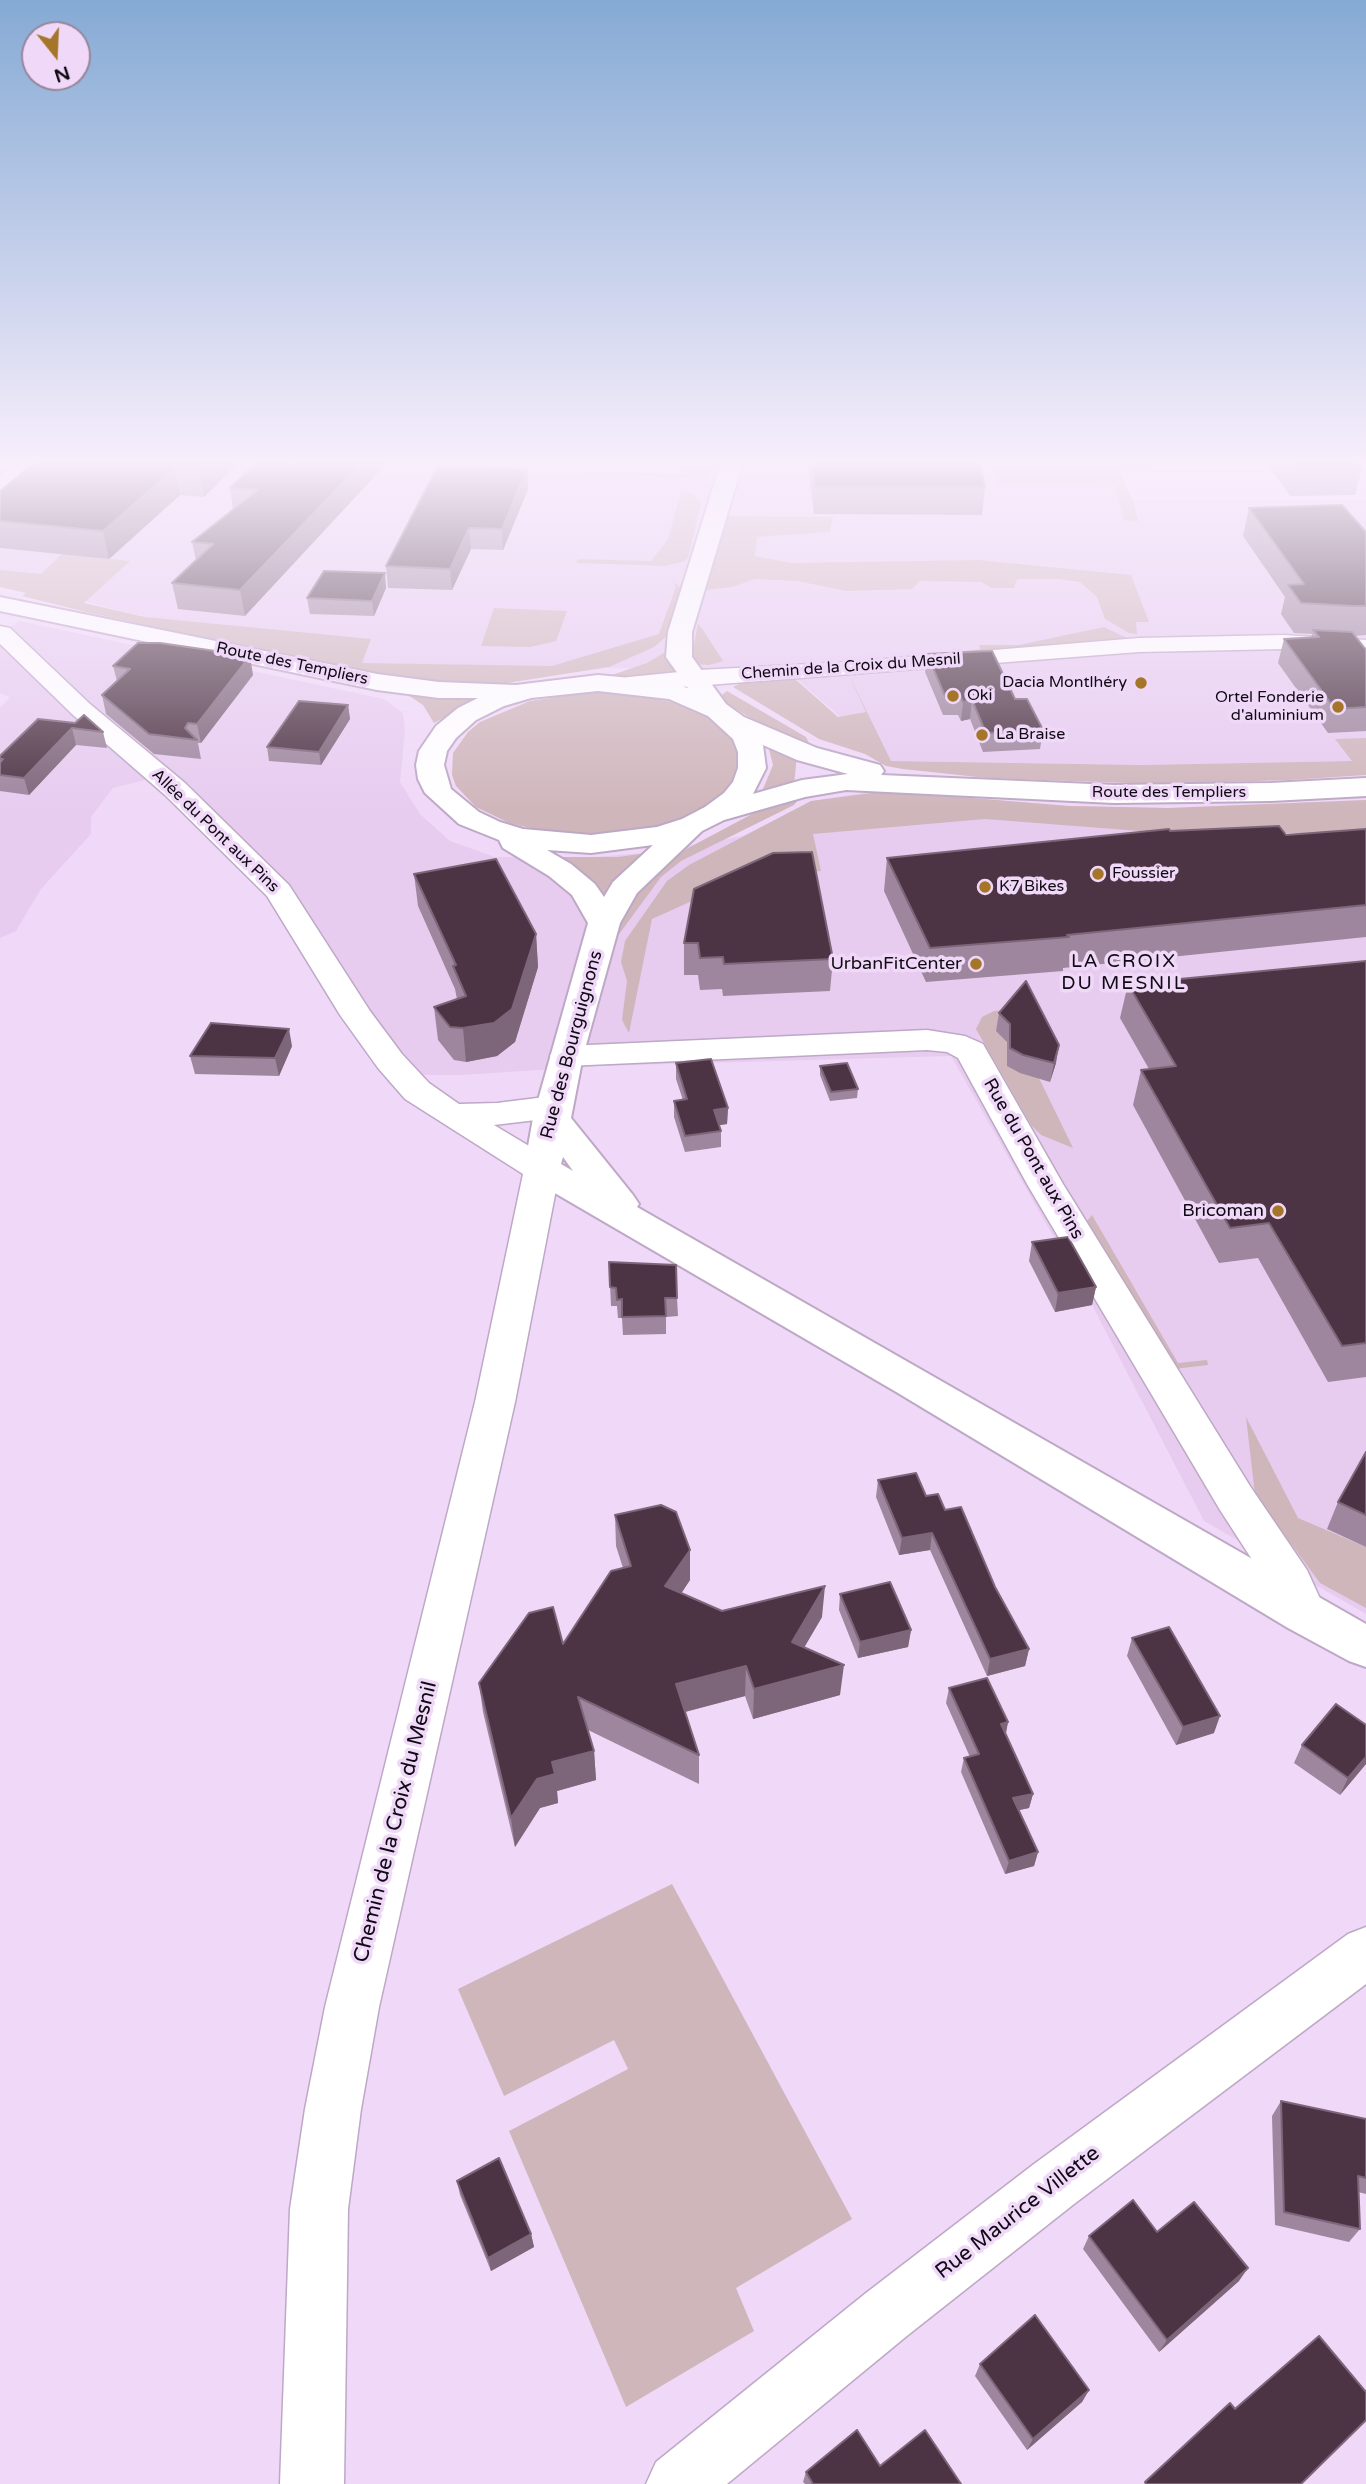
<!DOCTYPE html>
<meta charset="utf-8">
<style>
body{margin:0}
#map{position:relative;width:1366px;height:2484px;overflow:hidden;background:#f0d9f8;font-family:"Varela Round",sans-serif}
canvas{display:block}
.north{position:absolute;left:21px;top:21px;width:70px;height:70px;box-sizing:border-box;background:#f0d9f8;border:2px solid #97869d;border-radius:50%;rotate:162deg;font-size:19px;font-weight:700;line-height:28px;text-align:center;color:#110a14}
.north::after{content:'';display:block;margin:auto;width:24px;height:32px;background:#a5752a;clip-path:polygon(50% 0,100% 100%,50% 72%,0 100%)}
</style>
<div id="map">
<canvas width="1366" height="2484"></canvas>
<div class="north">N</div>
</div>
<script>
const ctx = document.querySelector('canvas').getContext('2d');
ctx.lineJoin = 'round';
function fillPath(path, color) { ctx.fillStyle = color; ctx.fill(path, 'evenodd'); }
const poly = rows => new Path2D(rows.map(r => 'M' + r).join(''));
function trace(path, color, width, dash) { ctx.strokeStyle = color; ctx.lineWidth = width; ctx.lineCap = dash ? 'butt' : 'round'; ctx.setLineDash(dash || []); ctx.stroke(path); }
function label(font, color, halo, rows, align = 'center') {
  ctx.font = font + ' "Varela Round",sans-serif'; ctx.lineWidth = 7; ctx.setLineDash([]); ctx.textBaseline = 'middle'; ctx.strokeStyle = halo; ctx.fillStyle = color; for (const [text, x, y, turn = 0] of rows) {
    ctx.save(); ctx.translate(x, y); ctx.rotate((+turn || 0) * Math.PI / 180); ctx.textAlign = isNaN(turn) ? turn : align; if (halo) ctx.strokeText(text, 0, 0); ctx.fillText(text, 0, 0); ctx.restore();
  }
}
fillPath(poly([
 [44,462,1150,462,1151,470,1118,470,1133,500,1366,500,1366,738,1353,761,1141,765,891,761,783,667,740,670,349,663,121,611,0,579,0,496],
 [20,621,384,699,403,713,405,732,400,782,420,814,450,841,495,857,582,858,654,852,743,836,811,801,868,792,887,791,1069,806,1169,808,1366,800,1366,1614,1204,1521,1092,1305,951,1056,600,1066,462,1075,403,1075,279,891,157,777,113,788,91,817,91,834,41,889,16,931,0,938,0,708,10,697,0,693,0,634]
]), '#e7ccf0');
fillPath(poly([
 [687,462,713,462,708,478,698,479,582,472,683,475],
 [990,462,1150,462,1151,470,1118,470,1133,500,1138,521,1124,520,1115,486,998,485],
 [681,492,693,494,701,503,688,558,685,561,666,566,575,563,579,559,651,561,668,539],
 [726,516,833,517,830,532,757,537,755,556,791,563,978,560,1131,575,1149,622,1136,622,1137,634,1129,633,1105,619,1097,597,1080,582,1058,579,1017,579,1014,588,992,588,981,582,920,581,912,589,847,591,797,581,755,579,732,587,706,590],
 [62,554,130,561,84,603,145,617,371,639,362,663,552,666,659,634,676,587,673,582,683,589,668,635,654,647,609,667,494,685,430,686,86,612,22,596,26,593,0,587,0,570,41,574],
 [494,608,567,611,556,641,530,647,481,646],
 [698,624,703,630,723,661,709,665,694,664,692,655],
 [1104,627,1129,639,1128,642,982,653,979,645,1019,645],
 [672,648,678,674,631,679,606,677,647,663],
 [846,669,891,761,1141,765,1352,761,1335,739,1366,738,1366,775,1289,780,1156,784,987,778,903,769,886,766,865,754,819,739,733,687,741,683,795,679,838,717,866,712],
 [400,690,487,695,434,723,423,705],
 [727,691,806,737,810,745,808,748,762,725,731,706,719,697],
 [592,692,613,692,673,702,705,715,718,724,735,744,739,755,735,778,728,789,717,799,687,818,645,830,599,836,551,833,509,823,476,807,456,786,452,775,453,753,468,732,480,722,530,701],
 [767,742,797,755,794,785,760,796,773,765],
 [887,791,1069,806,1169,808,1366,800,1366,833,1165,833,985,819,813,834,821,871,766,876,714,891,652,919,629,1033,622,1020,627,981,621,962,625,941,667,881,689,865,811,801],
 [799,799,794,805,681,861,661,877,614,941,616,927,631,896,660,863,769,805],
 [654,852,604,905,552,857,618,857],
 [1027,1007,1004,1037,1038,1076,1073,1148,1041,1135,1031,1125,976,1029,982,1017,994,1011],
 [1092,1215,1178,1363,1207,1360,1208,1365,1174,1369,1086,1222],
 [1246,1417,1298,1518,1366,1547,1366,1608,1320,1583,1255,1495],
 [672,1884,852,2219,736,2288,754,2331,626,2407,509,2131,628,2069,614,2040,504,2096,458,1989]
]), '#cfb6bb');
const street = poly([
 [17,462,40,462,7,489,0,491,0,475,17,462],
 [0,626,10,628,90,704,185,783,289,885,370,1011,402,1054,429,1083,459,1104,497,1103,553,1096,565,1099,570,1107,565,1115,553,1118,494,1125,554,1161,560,1169,515,1402,379,2007,361,2109,348,2209,344,2484,280,2484,290,2209,305,2109,325,2007,475,1402,523,1174,405,1099,378,1068,340,1015,267,896,165,795,72,714,0,644,0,626],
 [1283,635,1366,640,1366,654,1283,649,1139,652,629,691,620,689,617,684,620,679,629,677,699,670,848,662,1139,638,1283,635],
 [927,1030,965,1036,983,1044,1063,1184,1250,1486,1307,1570,1327,1614,1321,1627,1305,1633,1289,1627,1273,1592,1220,1510,1027,1184,958,1058,947,1052,927,1050,566,1066,554,1063,550,1056,554,1049,566,1046,927,1030],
 [1366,1927,1366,1984,1074,2204,908,2335,727,2484,646,2484,656,2462,866,2293,1034,2164,1348,1934,1366,1927]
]);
const secondary = poly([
 [721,462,743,462,692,632,692,657,726,704,744,717,817,748,880,765,884,771,881,775,1114,785,1271,783,1366,778,1366,796,1271,801,1114,803,846,790,805,797,724,820,702,831,637,893,620,923,583,1056,571,1118,633,1195,639,1204,637,1207,1366,1624,1366,1667,1349,1661,1288,1628,898,1393,529,1178,524,1169,533,1118,588,923,572,895,549,876,503,848,499,840,459,824,425,793,418,779,416,765,419,751,436,726,458,708,478,698,439,698,377,690,0,611,0,597,377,674,439,682,516,685,598,675,654,680,688,688,666,657,668,632,721,462],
 [598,691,669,699,708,716,733,739,738,752,738,768,733,782,724,793,705,807,682,819,657,827,591,835,523,829,500,822,479,812,451,789,444,765,447,751,456,738,476,720,504,706,531,698,598,691],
 [763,745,797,760,848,774,802,780,753,794,766,768,763,745],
 [653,845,613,882,604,897,595,884,571,864,547,850,591,853,653,845],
 [563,1157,573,1171,561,1164,563,1157]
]);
trace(street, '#bda8c5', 3);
trace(secondary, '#bda8c5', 4);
fillPath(street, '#fff');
fillPath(secondary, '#fff');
fillPath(poly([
 [35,462,239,462,204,497,180,495,109,559,0,548,0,491],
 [271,462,245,616,178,609,172,583,196,560,192,542,233,509,230,488],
 [801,462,980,462,985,487,982,515,814,514,808,465,801,465],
 [1266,462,1357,462,1362,468,1355,495,1290,496],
 [528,489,503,550,471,549,452,590,388,588,386,566],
 [1249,508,1366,532,1366,635,1355,636,1366,650,1366,731,1328,733,1278,663,1284,639,1311,638,1312,634,1294,633,1281,614,1285,597,1243,536],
 [386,588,374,616,310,614,307,598],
 [927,654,1015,699,1043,730,1040,749,983,752,970,719,961,721,958,715,943,715,925,672],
 [113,666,253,675,201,743,198,743,201,759,154,754,106,714,102,695,117,681],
 [348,705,350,719,321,765,269,761,267,747],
 [38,719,103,732,107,748,76,745,29,795,0,791,0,756],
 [1366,829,1366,937,1063,968,1063,971,926,982,884,891,887,858,1170,831,1286,835],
 [414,874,536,934,538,967,515,1042,497,1056,466,1062,454,1060,438,1040,434,1007,457,999,455,989,418,906],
 [694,889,833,959,830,991,723,996,722,989,700,990,698,975,684,975,684,943],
 [1366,961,1366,1377,1328,1382,1258,1258,1219,1263,1133,1105,1141,1070,1149,1069,1120,1018,1128,984],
 [999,1013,1056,1063,1050,1082,1020,1073,1007,1066,1007,1042,996,1031],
 [292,1046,279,1076,195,1074,190,1056],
 [676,1063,728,1108,727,1124,719,1125,721,1131,721,1147,685,1152,674,1117,674,1101,683,1100,676,1079],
 [820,1066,858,1089,857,1098,830,1101,820,1075],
 [1032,1242,1096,1287,1092,1305,1055,1312,1029,1261],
 [609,1262,677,1298,678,1316,666,1317,666,1334,623,1335,622,1318,618,1318,617,1306,611,1306],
 [1366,1452,1366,1547,1327,1529,1338,1502],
 [878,1480,926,1496,945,1510,995,1587,1029,1649,1025,1666,987,1676,930,1550,899,1555,876,1497],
 [615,1515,690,1580,681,1593,722,1611,822,1617,804,1647,840,1695,753,1719,745,1696,685,1712,699,1755,699,1784,588,1730,594,1751,596,1780,557,1791,558,1803,540,1808,515,1847,483,1712,479,1683,563,1644,623,1568,616,1546],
 [840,1594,911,1630,908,1647,858,1658,839,1610],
 [1132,1638,1214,1733,1176,1745,1127,1656],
 [949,1688,1008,1722,1006,1734,1033,1794,1029,1808,1019,1810,1038,1852,1034,1866,1005,1874,961,1772,964,1758,970,1757,946,1703],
 [1302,1745,1366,1764,1340,1795,1294,1763],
 [1281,2101,1366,2119,1366,2194,1358,2192,1360,2229,1349,2242,1275,2225,1272,2116],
 [457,2181,531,2234,534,2247,491,2271,460,2195],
 [1157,2232,1239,2281,1159,2352,1083,2249,1089,2236],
 [980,2364,1089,2390,1082,2402,1027,2450,975,2376],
 [880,2466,961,2484,805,2484,803,2482,806,2472]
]), '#9e869e');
fillPath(poly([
 [207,462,239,462,204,497,199,470],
 [363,462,388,462,245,616,240,590],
 [175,468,180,495,109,559,103,531],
 [527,469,528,489,503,550,502,529],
 [469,528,471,549,452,590,450,569],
 [385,573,386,588,374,616,372,601],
 [250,656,253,675,201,743,197,724],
 [972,700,970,719,961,721,963,702],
 [348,705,350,719,321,765,319,752],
 [72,728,76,745,29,795,24,778],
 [536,934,538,967,515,1042,497,1056,466,1062,463,1028],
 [289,1029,292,1046,279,1076,275,1058],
 [1059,1045,1056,1063,1050,1082,1054,1063],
 [728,1108,727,1124,714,1126,714,1110],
 [1096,1287,1092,1305,1055,1312,1058,1293],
 [932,1533,930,1550,899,1555,902,1538],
 [690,1550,690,1580,666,1617,665,1586],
 [825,1586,822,1617,790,1672,792,1642],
 [911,1630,908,1647,858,1658,860,1642],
 [1029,1649,1025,1666,987,1676,990,1659],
 [844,1665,840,1695,753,1719,754,1689],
 [746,1666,745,1696,677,1714,676,1684],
 [1220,1716,1214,1733,1176,1745,1183,1727],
 [1008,1722,1005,1736,1001,1724],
 [594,1751,596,1780,557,1791,558,1803,540,1808,515,1847,511,1818,537,1779,552,1762],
 [1366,1757,1366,1764,1340,1795,1348,1778],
 [1033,1794,1029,1808,1010,1812,1013,1798],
 [1038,1852,1034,1866,1005,1874,1009,1861],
 [531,2234,534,2247,491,2271,488,2258],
 [1248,2268,1239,2281,1159,2352,1167,2340],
 [1089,2390,1082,2402,1027,2450,1033,2439]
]), '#7e667a');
const building = poly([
 [35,462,207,462,199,470,175,468,103,531,0,521,0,491,35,462],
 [257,462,294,464,297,462,363,462,240,590,172,583,213,544,192,542,258,490,230,488,257,462],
 [812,462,980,462,985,487,815,487,812,462],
 [1291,462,1357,462,1362,468,1296,469,1291,462],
 [438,466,527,469,502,529,469,528,450,569,386,566,438,466],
 [1342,505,1366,532,1366,606,1353,606,1301,603,1288,585,1304,584,1249,508,1342,505],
 [324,571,385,573,372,601,307,598,324,571],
 [1313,630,1352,632,1366,650,1366,707,1335,709,1284,639,1319,637,1313,630],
 [138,643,160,643,250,656,197,724,188,723,185,728,197,740,149,734,102,695,130,669,113,666,138,643],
 [992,651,1015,699,1027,699,1043,730,986,733,972,700,963,702,960,696,945,696,927,654,992,651],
 [299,701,348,705,319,752,267,747,299,701],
 [84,715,103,732,72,728,24,778,0,775,0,763,3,759,0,759,0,756,38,719,75,723,84,715],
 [1279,826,1286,835,1366,829,1366,905,1067,935,1069,937,930,948,887,858,1169,829,1170,831,1279,826],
 [812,852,833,959,724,964,723,957,700,958,698,943,684,943,694,889,773,853,812,852],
 [496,859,536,934,512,1009,494,1023,463,1028,450,1027,434,1007,466,996,453,966,456,965,414,874,496,859],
 [1366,961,1366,1343,1342,1346,1269,1223,1230,1228,1141,1070,1176,1066,1128,984,1366,961],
 [1026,981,1059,1045,1054,1063,1023,1055,1010,1048,1010,1024,999,1013,1026,981],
 [211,1023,289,1029,275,1058,190,1056,211,1023],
 [711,1059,728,1108,714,1110,721,1131,685,1136,674,1101,687,1099,676,1063,711,1059],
 [847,1063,858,1089,831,1092,820,1066,847,1063],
 [1068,1237,1096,1287,1058,1293,1032,1242,1068,1237],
 [609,1262,676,1265,677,1298,665,1298,666,1316,622,1317,622,1299,617,1300,616,1288,610,1287,609,1262],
 [1366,1452,1366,1515,1338,1502,1366,1452],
 [916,1473,926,1496,938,1494,945,1510,961,1507,995,1587,1029,1649,990,1659,932,1533,902,1538,878,1480,916,1473],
 [661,1505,676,1512,690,1550,665,1586,722,1611,825,1586,792,1642,844,1665,754,1689,746,1666,676,1684,699,1755,578,1697,594,1751,552,1762,555,1774,537,1779,511,1818,479,1683,529,1613,553,1607,563,1644,611,1571,631,1566,615,1515,661,1505],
 [890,1582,911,1630,860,1642,840,1594,890,1582],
 [1169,1627,1220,1716,1183,1727,1132,1638,1169,1627],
 [987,1678,1008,1722,1001,1724,1033,1794,1013,1798,1038,1852,1009,1861,964,1758,979,1754,949,1688,987,1678],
 [1336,1704,1366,1725,1366,1757,1348,1778,1302,1745,1336,1704],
 [1281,2101,1366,2119,1366,2178,1358,2176,1360,2229,1284,2212,1281,2101],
 [499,2158,531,2234,488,2258,457,2181,499,2158],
 [1133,2200,1157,2232,1194,2202,1248,2268,1167,2340,1089,2236,1133,2200],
 [1035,2315,1089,2390,1033,2439,980,2364,1035,2315],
 [1319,2336,1366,2392,1366,2420,1301,2484,1146,2484,1145,2482,1230,2403,1235,2409,1319,2336],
 [857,2430,880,2466,925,2430,961,2484,813,2484,806,2472,857,2430]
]);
fillPath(building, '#4d3444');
trace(building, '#7e667a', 2);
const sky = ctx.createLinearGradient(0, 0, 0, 810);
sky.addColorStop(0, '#85aad4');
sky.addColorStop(0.57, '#f8eefc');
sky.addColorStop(1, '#f8eefc00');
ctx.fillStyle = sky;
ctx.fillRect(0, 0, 1366, 810);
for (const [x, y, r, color] of [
 [1141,683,7,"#a5752a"],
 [953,696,7,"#a5752a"],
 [1338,707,7,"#a5752a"],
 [982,735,7,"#a5752a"],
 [1098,874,7,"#a5752a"],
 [985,887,7,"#a5752a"],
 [976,964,7,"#a5752a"],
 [1278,1211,7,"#a5752a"]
]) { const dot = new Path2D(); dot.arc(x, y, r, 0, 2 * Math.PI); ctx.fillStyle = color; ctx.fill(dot); trace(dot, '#f0d9f8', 2.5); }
label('16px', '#110a14', '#f0d9f8', [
 ["Route des Templiers",292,664,12],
 ["Chemin de la Croix du Mesnil",851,667,-4],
 ["Route des Templiers",1169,793],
 ["Allée du Pont aux Pins",215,831,44]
]);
label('16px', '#110a14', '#f0d9f8', [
 ["Dacia Montlhéry",1127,683,"right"],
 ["Oki",967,696],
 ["Ortel Fonderie",1324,698,"right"],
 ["d'aluminium",1324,716,"right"],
 ["La Braise",996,735],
 ["Foussier",1112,874],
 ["K7 Bikes",999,887]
], 'left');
label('18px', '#110a14', '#f0d9f8', [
 ["UrbanFitCenter",962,964],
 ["Bricoman",1264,1211]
], 'right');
label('18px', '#110a14', '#f0d9f8', [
 ["Rue des Bourguignons",572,1045,-75],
 ["Rue du Pont aux Pins",1033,1159,60]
]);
ctx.letterSpacing = '2px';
label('19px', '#110a14', '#f0d9f8', [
 ["LA CROIX",1124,962],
 ["DU MESNIL",1124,984]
]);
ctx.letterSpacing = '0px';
label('21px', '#110a14', '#f0d9f8', [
 ["Chemin de la Croix du Mesnil",396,1822,-76],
 ["Rue Maurice Villette",1018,2213,-38]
]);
</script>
